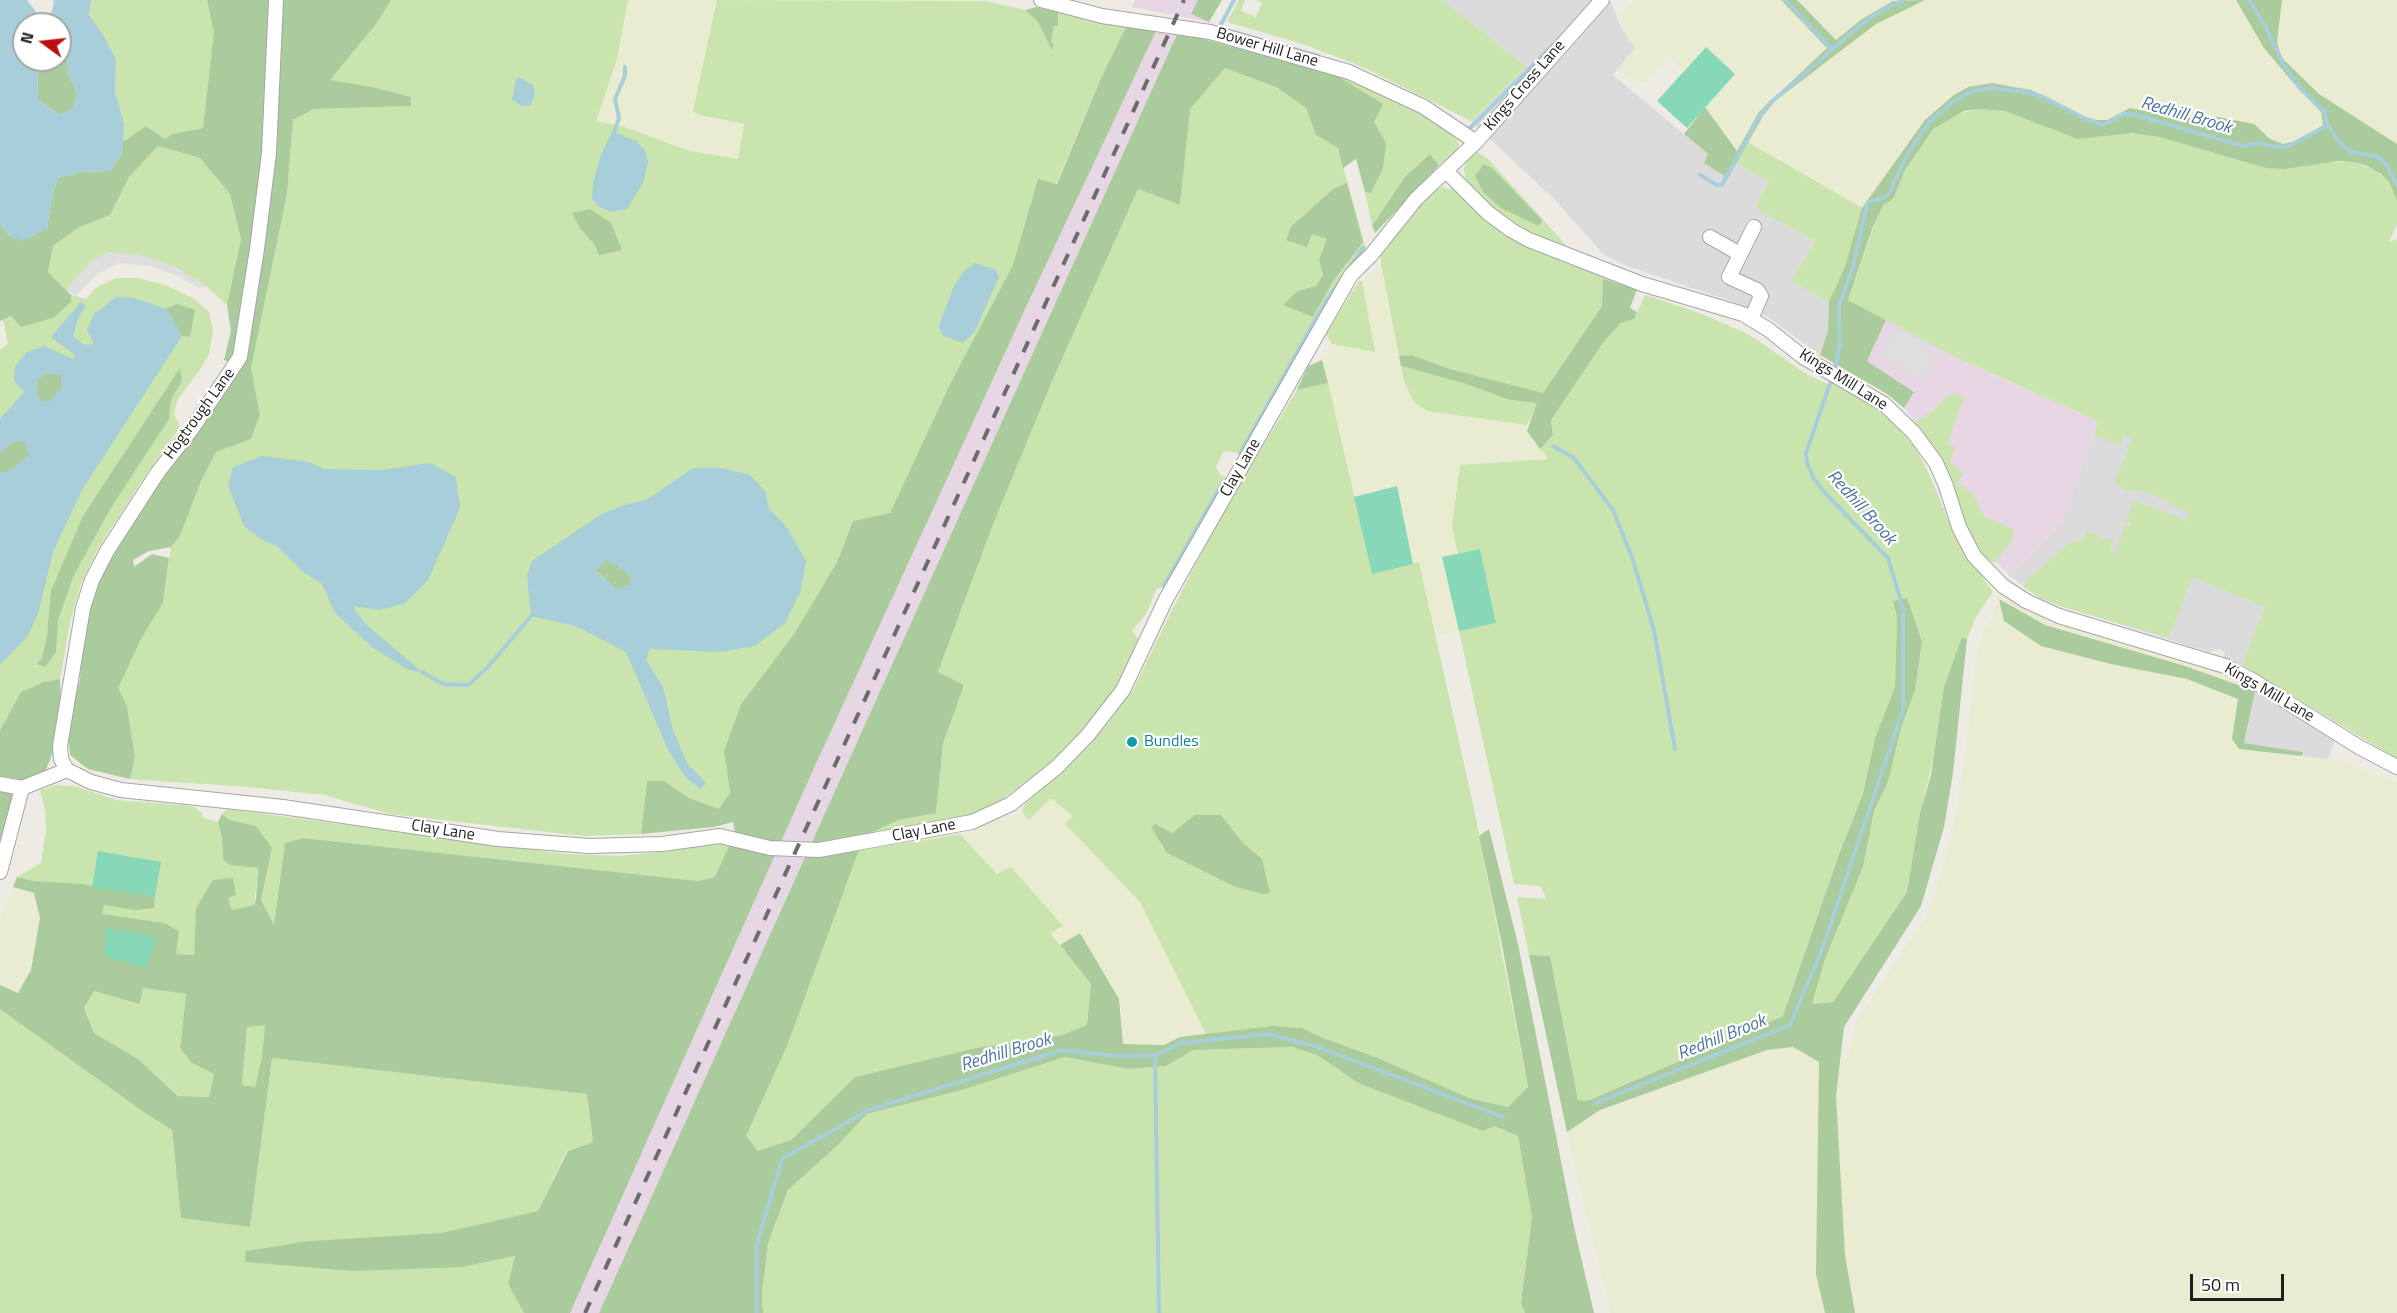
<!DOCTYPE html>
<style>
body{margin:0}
#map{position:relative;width:2397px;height:1313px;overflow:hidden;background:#eeebe4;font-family:"Titillium Web",sans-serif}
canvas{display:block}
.north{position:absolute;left:12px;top:12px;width:60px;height:60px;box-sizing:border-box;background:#fff;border:2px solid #a5a5a5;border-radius:50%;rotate:285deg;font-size:16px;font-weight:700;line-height:24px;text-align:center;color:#1e1e1e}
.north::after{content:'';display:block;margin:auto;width:21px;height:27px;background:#be0d0f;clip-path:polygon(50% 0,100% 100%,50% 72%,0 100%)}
.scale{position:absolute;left:2190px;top:1274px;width:94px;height:27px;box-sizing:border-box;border:3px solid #1e1e1e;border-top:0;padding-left:8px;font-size:18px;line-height:21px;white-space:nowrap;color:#1e1e1e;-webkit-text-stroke:4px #fff;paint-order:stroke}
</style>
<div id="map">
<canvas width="2397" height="1313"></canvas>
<div class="north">N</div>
<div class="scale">50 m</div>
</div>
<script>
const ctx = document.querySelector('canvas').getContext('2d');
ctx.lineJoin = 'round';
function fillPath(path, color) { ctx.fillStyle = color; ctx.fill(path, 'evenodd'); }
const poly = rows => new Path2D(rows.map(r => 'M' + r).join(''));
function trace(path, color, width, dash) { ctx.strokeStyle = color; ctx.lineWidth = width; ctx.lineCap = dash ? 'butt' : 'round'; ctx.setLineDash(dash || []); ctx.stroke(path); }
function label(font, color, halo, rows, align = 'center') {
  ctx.font = font + ' "Titillium Web",sans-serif'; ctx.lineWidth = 4.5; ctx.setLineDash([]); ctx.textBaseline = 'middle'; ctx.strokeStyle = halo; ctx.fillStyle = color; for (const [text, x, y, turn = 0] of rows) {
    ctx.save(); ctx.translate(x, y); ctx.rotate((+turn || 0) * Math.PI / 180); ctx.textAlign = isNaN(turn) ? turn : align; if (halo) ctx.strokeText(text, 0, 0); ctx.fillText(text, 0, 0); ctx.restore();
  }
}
fillPath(poly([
 [1442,0,1610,0,1621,27,1635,48,1613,75,1709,155,1705,163,1728,178,1736,163,1769,182,1755,208,1815,241,1792,281,1829,302,1828,331,1820,355,1768,317,1748,307,1627,266,1604,255,1554,199,1471,121,1526,66],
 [2099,421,2127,430,2266,607,2242,665,2223,660,2225,652,2219,649,2210,652,2060,606,2040,598,2010,576,2062,522],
 [2255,691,2335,740,2328,759,2302,756,2303,752,2244,743]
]), '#dcdbdb');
fillPath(poly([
 [1135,0,1222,0,1209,22,1132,7],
 [1158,27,1178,32,599,1313,570,1313,814,768,1027,305],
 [1886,320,1987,372,2099,421,2062,522,2010,576,1988,554,1933,446,1904,408,1914,392,1867,361]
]), '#e7d7e4');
fillPath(poly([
 [608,0,717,0,696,114,744,124,738,159,690,151,624,127,596,121,499,68],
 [1633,0,1786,0,1827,48,1771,98,1746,134,1737,152,1705,107,1735,73,1706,47,1684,71,1668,57,1646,83,1631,80,1618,69,1635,48,1618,17],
 [1797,0,1895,0,1862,19,1836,40],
 [1922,0,2246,0,2274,54,2338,121,2299,148,2110,118,2105,120,2090,119,2042,94,2014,86,2000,84,1961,90,1925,120,1862,208,1748,142,1763,116,1775,101,1876,19],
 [2282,0,2397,0,2397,144,2319,94,2281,57,2277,42],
 [1381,263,1405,384,1415,403,1427,411,1527,425,1527,431,1540,449,1550,459,1487,462,1496,623,1436,636,1419,562,1372,574,1322,360,1332,344,1374,352,1362,281],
 [2008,598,2049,621,2200,666,2252,686,2241,730,2241,750,2343,761,2397,782,2397,1313,1611,1313,1567,1132,1600,1111,1767,1050,1793,1047,1820,1064,1849,1059,1854,1026,1925,917,1940,880,1955,821,1965,759,1976,660,1985,629,1991,620,1999,599,2001,611],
 [1051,797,1072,817,1065,824,1140,902,1206,1034,1180,1037,1165,1045,1123,1044,1123,1022,1119,999,1080,933,1060,945,961,834,1022,812,1029,820],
 [13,887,34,893,40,918,31,970,18,993,0,985,0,921]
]), '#eaecd1');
fillPath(poly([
 [91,0,207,0,215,32,203,128,172,134,165,139,146,126,123,142,124,123,115,92,116,59,89,15],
 [391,0,628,0,617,59,596,121,624,127,690,151,738,159,744,124,696,114,693,111,717,0,986,1,1025,10,1038,22,1051,43,1054,26,1058,26,1058,12,1126,27,1101,78,1056,184,1038,180,1013,265,951,382,890,513,853,521,837,562,794,634,741,704,724,751,730,793,719,810,689,798,664,781,647,781,641,834,583,836,390,814,324,795,248,787,130,779,135,757,127,706,117,688,141,639,163,603,171,547,180,536,201,481,216,452,251,439,260,415,251,368,287,194,293,120,314,109,411,106,411,97,377,88,329,81,377,23],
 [1239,0,1245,0,1241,11,1256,17,1262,3,1256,0,1442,0,1526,66,1471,121,1365,68,1306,45,1227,22],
 [1225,68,1276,87,1306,108,1316,135,1338,148,1366,249,1351,269,1243,456,1234,452,1224,451,1216,467,1220,475,1228,479,1167,588,1157,588,1146,614,1132,631,1140,641,1121,679,1105,703,1077,737,1044,769,987,810,962,818,864,836,899,820,936,813,943,744,964,685,938,672,994,522,1053,379,1138,189,1180,205,1189,109],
 [1336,75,1347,76,1422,112,1447,129,1455,136,1459,144,1458,150,1439,165,1430,154,1405,177,1372,226,1365,192,1371,193,1386,143,1373,122],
 [1977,109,2005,111,2098,131,2164,136,2285,169,2328,162,2353,162,2375,170,2389,182,2397,201,2397,224,2389,242,2397,239,2397,759,2242,665,2265,607,2192,577,2169,638,2060,606,2040,598,2023,587,2029,578,2070,543,2083,540,2086,531,2113,541,2109,551,2116,552,2125,525,2130,526,2131,522,2126,521,2134,500,2187,521,2189,513,2156,496,2142,491,2126,490,2116,485,2117,482,2115,481,2133,438,2124,435,2120,445,2094,435,2098,421,1953,356,1848,300,1877,217,1883,205,1891,201,1894,197,1905,170,1927,137,1933,129,1954,115],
 [1748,142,1862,208,1844,269,1829,302,1791,281,1815,241,1755,208,1769,182,1736,163],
 [158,146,200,158,230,194,241,239,227,305,206,286,172,265,110,252,91,261,66,290,48,272,53,246,78,227,110,215,129,177],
 [1476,151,1489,160,1566,245,1564,247,1533,236,1505,219,1482,198,1465,178,1464,168,1468,158],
 [1443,187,1455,190,1495,227,1515,241,1632,286,1637,290,1603,280,1602,306,1543,393,1450,369,1411,355,1399,356,1381,263,1381,253,1395,233,1431,192],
 [116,278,137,278,165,285,193,298,209,312,213,331,209,354,201,368,178,399,174,413,180,427,147,473,97,550,80,586,70,622,60,679,44,682,21,692,0,730,0,350,8,343,3,320,11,316,71,302,71,295,86,299,97,287],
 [1359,281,1362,281,1375,352,1332,344,1326,334],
 [1645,295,1697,312,1748,334,1808,375,1830,385,1832,382,1863,400,1887,417,1915,447,1931,478,1954,535,1993,592,1976,617,1967,639,1963,637,1920,813,1907,892,1833,1002,1812,1004,1825,959,1863,867,1874,811,1888,782,1901,728,1915,689,1922,642,1907,598,1893,601,1897,617,1895,687,1875,738,1863,794,1838,857,1783,1016,1586,1101,1578,1100,1550,956,1529,955,1517,897,1546,899,1541,886,1514,884,1459,631,1496,623,1480,549,1458,554,1452,526,1460,465,1549,459,1540,449,1553,435,1551,420,1605,340,1621,323,1634,319],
 [1401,366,1463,383,1510,400,1538,403,1527,425,1427,411,1415,403,1405,384],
 [1328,383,1372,573,1419,562,1474,809,1528,1088,1508,1107,1469,1098,1378,1058,1323,1038,1302,1028,1272,1026,1206,1034,1140,902,1065,824,1072,816,1051,798,1029,820,1022,812,1025,804,1092,743,1133,690,1173,608,1223,512,1297,390],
 [1221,815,1243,843,1262,859,1233,886,1167,853,1152,827,1156,824,1172,833],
 [1955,394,1964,398,1947,444,1955,447,1950,462,1963,474,1958,482,1975,497,1984,517,2013,529,2014,532,2012,540,1994,563,1985,557,1975,544,1962,519,1938,456,1915,423,1936,408,1949,395],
 [57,785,78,787,116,800,192,806,202,813,203,818,218,822,222,837,223,860,230,865,258,868,254,905,232,910,228,897,196,908,194,955,175,954,157,941,105,956,102,915,92,887,34,881,17,877,41,863,46,830,45,810,40,790],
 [227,809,565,854,621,856,669,851,717,843,729,846,715,877,698,881,303,838,285,843,274,926,261,900,272,848,256,826,230,820,222,814],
 [960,834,997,874,1011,867,1063,926,1050,933,1091,984,1087,1025,1062,1035,976,1048,855,1077,791,1140,758,1151,746,1136,787,1046,856,851],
 [143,988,186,994,180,1048,192,1063,214,1074,209,1097,179,1096,138,1059,94,1033,84,1008,94,991,140,1004],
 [0,1009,145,1113,172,1130,181,1218,250,1227,272,1058,587,1094,593,1142,567,1151,538,1211,441,1233,308,1241,246,1251,462,1267,515,1256,508,1284,524,1313,0,1313],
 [265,1025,262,1057,255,1088,242,1085,247,1026],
 [1292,1047,1317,1055,1358,1083,1494,1126,1518,1136,1532,1218,1521,1302,1525,1313,763,1313,762,1293,768,1243,788,1190,838,1145,867,1114,962,1090,1065,1057,1128,1069,1166,1066,1193,1050]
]), '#c9e5ad');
fillPath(poly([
 [207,0,391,0,377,23,330,80,377,88,411,97,411,106,314,109,293,120,287,194,251,368,260,415,251,439,216,452,201,481,180,536,171,547,149,551,133,560,134,567,152,554,169,558,163,603,141,639,118,688,127,706,135,757,130,779,88,769,70,755,67,727,80,679,82,643,91,603,104,568,142,506,190,443,240,367,224,360,231,331,227,305,241,239,230,194,200,158,158,146,129,177,110,215,79,227,53,246,48,272,71,295,71,302,53,318,21,327,11,316,0,321,0,224,11,237,47,229,52,195,58,178,80,172,110,171,123,153,123,142,146,126,165,139,172,134,203,128,214,32],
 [1198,0,1222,0,1209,22,1191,14],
 [1781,0,1797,0,1836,40,1862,19,1893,1,1925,0,1876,24,1775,101,1763,116,1728,178,1704,163,1708,154,1684,134,1705,107,1737,151,1759,112,1827,48],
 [2236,0,2282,0,2277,42,2281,57,2319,94,2397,144,2397,201,2389,182,2381,174,2365,165,2353,162,2338,161,2285,169,2266,168,2160,137,2131,133,2078,139,2005,111,1977,109,1964,111,1933,129,1905,170,1894,197,1891,201,1883,205,1872,229,1848,300,1886,320,1867,361,1914,392,1904,408,1887,394,1820,355,1828,331,1829,302,1844,269,1862,208,1925,120,1954,95,1968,87,1992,83,2031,90,2085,117,2097,120,2107,120,2130,108,2180,118,2219,117,2254,124,2270,139,2283,144,2299,140,2323,125,2321,112,2296,86,2264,48],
 [1036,7,1058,12,1058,26,1054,26,1051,43,1054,43,1052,50,1038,22,1025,10],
 [1141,26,1158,27,1027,305,814,768,570,1313,524,1313,508,1284,515,1256,462,1267,353,1271,245,1262,246,1251,308,1241,441,1233,538,1211,568,1151,593,1142,587,1094,272,1058,250,1227,181,1218,172,1130,145,1113,0,1009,0,985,18,993,31,970,40,918,34,893,13,887,17,877,34,881,81,884,155,897,154,908,135,910,104,905,102,914,164,923,179,931,176,954,194,955,196,908,213,880,233,878,236,895,228,898,232,910,254,905,256,898,258,868,230,865,223,860,222,837,218,822,222,814,230,820,256,826,272,848,261,900,274,925,285,843,303,838,698,881,715,877,735,832,733,822,713,827,641,834,647,781,664,781,689,798,719,809,730,793,724,751,741,704,794,634,837,562,853,521,890,513,951,382,1013,265,1038,179,1057,184,1101,78,1126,27],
 [143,988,186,994,180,1048,192,1063,214,1074,209,1097,178,1096,138,1059,94,1033,84,1008,94,991,140,1004],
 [265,1025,262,1057,255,1087,242,1085,247,1027],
 [1178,32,1336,75,1383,104,1374,122,1386,143,1383,168,1371,193,1365,192,1356,159,1343,168,1338,148,1316,135,1306,108,1276,87,1225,68,1190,109,1180,205,1138,189,1053,379,994,522,938,672,964,685,943,744,936,813,899,820,864,836,787,1046,746,1136,758,1151,791,1140,855,1077,976,1048,1062,1035,1087,1025,1091,984,1060,945,1080,933,1119,999,1123,1044,1164,1045,1180,1037,1272,1026,1302,1028,1323,1038,1378,1058,1469,1098,1508,1107,1528,1087,1503,950,1479,836,1489,829,1518,944,1574,1227,1594,1313,1525,1313,1521,1302,1532,1218,1518,1136,1494,1126,1483,1131,1358,1083,1317,1055,1292,1047,1193,1050,1166,1066,1128,1069,1065,1057,962,1090,867,1114,838,1145,788,1190,768,1243,762,1293,763,1313,599,1313],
 [60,54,67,59,69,76,77,92,73,108,66,113,59,114,38,100,37,60,60,60],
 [1430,154,1439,165,1375,233,1372,226,1405,177],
 [1484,164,1493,169,1542,220,1539,226,1501,208,1484,193,1475,176],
 [1347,183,1363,242,1333,281,1313,317,1283,305,1298,291,1316,286,1323,275,1319,260,1327,239,1312,234,1307,247,1286,240,1291,227,1333,189],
 [590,209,611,223,622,250,599,255,595,245,580,228,572,213],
 [1603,279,1637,290,1630,308,1637,312,1634,319,1621,323,1605,340,1551,420,1553,435,1540,449,1527,431,1537,403,1510,400,1463,383,1401,366,1399,356,1411,355,1450,369,1543,393,1602,306],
 [177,304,195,310,190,337,182,336,166,309],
 [1322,360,1328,383,1297,390,1308,366],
 [180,368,182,381,171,399,169,419,110,509,74,575,58,619,56,652,45,667,37,664,42,658,47,636,51,591,83,516],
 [47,373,61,374,62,388,48,403,38,399,36,391,37,379],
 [17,440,26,444,29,456,7,473,0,472,0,452],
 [607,560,624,570,631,578,629,585,618,590,595,570],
 [1907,598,1922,642,1915,690,1901,728,1888,782,1874,811,1863,867,1825,959,1812,1004,1833,1002,1907,892,1920,813,1931,775,1944,687,1962,637,1967,639,1953,773,1944,827,1921,906,1844,1027,1836,1096,1845,1255,1855,1313,1825,1313,1816,1274,1819,1062,1793,1047,1767,1050,1600,1110,1567,1132,1529,955,1550,956,1578,1100,1587,1101,1783,1016,1838,857,1863,794,1875,738,1895,687,1897,617,1893,601],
 [1999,599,2045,625,2185,666,2255,691,2244,743,2303,752,2302,756,2239,749,2232,739,2238,699,2187,679,2111,664,2041,646,2004,621],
 [60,679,61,703,56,745,45,772,31,780,14,782,0,779,0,730,21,692,44,682],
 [0,789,10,790,12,794,9,816,0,844],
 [1195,815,1221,815,1243,843,1262,859,1270,893,1263,894,1233,886,1167,853,1151,827,1156,824,1172,833]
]), '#aacb9c');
fillPath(poly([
 [1706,47,1735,74,1687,128,1657,101],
 [1397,486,1413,564,1372,574,1354,497],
 [1480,549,1496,623,1459,631,1442,557],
 [98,851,161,862,155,897,92,887],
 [106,928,150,936,157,941,146,968,105,956]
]), '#87d8b8');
fillPath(poly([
 [110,252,140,255,172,265,206,286,199,288,178,276,150,266,119,263,96,275,75,296,66,290,91,261],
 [1896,327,1938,352,1922,380,1880,355]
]), '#dedede');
fillPath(poly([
 [0,0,27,0,39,16,51,13,54,3,53,0,91,0,89,15,103,35,116,59,115,92,124,123,123,153,110,171,80,172,58,178,52,195,47,229,23,241,11,237,0,224],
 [24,24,60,24,60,54,67,59,69,76,77,92,73,107,66,113,59,114,38,100,37,60,24,60],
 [519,77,533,85,535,95,530,106,522,106,512,100,516,79],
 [611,133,617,133,636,141,645,150,648,162,643,183,627,209,612,212,599,207,592,199,593,183,600,158],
 [975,263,996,270,999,277,975,331,963,343,942,335,939,325,954,286,964,271],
 [116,297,134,298,166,309,182,336,82,490,53,552,38,614,27,637,0,665,0,472,7,473,29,456,26,444,17,440,0,452,0,419,24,392,14,381,15,366,27,352,44,346,73,359,75,355,51,337,81,302,86,306,78,318,73,336,84,345,94,344,87,330,94,314],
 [47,373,61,375,62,388,48,402,38,399,36,391,37,379],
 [262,456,309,462,324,469,381,470,430,463,456,477,460,508,428,580,404,604,379,610,354,606,356,612,367,625,422,672,408,670,372,647,335,613,322,584,303,572,277,546,261,539,244,526,228,486,233,467],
 [693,468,722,468,750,475,765,491,769,509,786,526,806,561,801,590,785,623,755,646,720,652,650,649,646,660,663,687,673,730,687,763,706,783,701,789,687,779,669,752,626,652,575,626,531,616,527,576,532,561,600,515,621,506,648,499],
 [607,560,624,570,631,578,629,585,618,590,595,571]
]), '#a7ced9');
trace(poly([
 [1234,0,1219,28,1318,56],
 [1785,0,1832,49],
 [2249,0,2266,28,2285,67,2300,88,2324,111,2328,125],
 [1465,127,1469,129,1560,38],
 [614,133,619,118,615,99,625,76,625,67],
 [1700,175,1717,185,1722,185,1756,122,1769,104,1863,23,1882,10,1904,0],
 [1834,371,1840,346,1839,306,1853,267,1867,205,1869,202,1883,198,1889,194,1907,155,1929,122,1950,104,1970,92,1991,88,2024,92,2041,96,2086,119,2103,125,2124,114,2132,114,2243,146,2259,143,2277,147,2289,146,2328,125,2338,141,2349,151,2378,157,2387,166,2397,185],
 [1553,446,1574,458,1613,510,1632,557,1654,630,1675,749],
 [1241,452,1325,303,1363,248],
 [1164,586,1223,482],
 [422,672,443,684,468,685,487,668,531,616],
 [1155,1055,1159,1313],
 [1595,1103,1790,1025,1823,947,1903,710,1903,608,1888,558,1825,493,1814,479,1807,463,1806,453,1832,378],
 [757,1313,757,1244,782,1159,869,1110,1062,1050,1118,1056,1155,1055,1181,1043,1268,1034,1318,1047,1503,1117]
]), '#a7ced9', 4);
const minor = poly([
 [276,0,269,153,257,249,240,357,191,430,158,472,107,551,92,580,83,608,60,746,61,759,67,770,91,782,121,790,283,807,498,839,589,846,662,844,720,836,770,848,819,850,972,822,1011,804,1057,767,1088,735,1123,690,1166,599,1351,275,1372,254,1416,199,1476,142,1602,0],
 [1041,0,1102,16,1210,32,1349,72,1424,107,1476,142],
 [1446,171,1488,213,1511,230,1529,240,1642,284,1743,314,1769,330,1803,357,1884,404,1914,433,1936,463,1946,486,1959,527,1974,556,2003,586,2026,601,2059,616,2225,666,2252,680,2359,747,2397,767],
 [1710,237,1740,254],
 [1751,319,1761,296,1757,290,1729,277,1754,227],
 [0,784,22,788,67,770],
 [0,872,22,788]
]);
trace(minor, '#a5a5a5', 16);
trace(minor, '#fff', 14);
trace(poly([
 [585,1313,1184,0]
]), '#6c6c6c', 4, [12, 12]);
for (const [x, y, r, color] of [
 [1132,742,6,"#0f9aa8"]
]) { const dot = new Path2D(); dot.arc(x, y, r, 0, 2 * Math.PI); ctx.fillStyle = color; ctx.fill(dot); trace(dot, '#fff', 2); }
label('16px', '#1e1e1e', '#fff', [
 ["Bower Hill Lane",1267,48,16],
 ["Kings Cross Lane",1525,86,-49],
 ["Kings Mill Lane",1843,380,32],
 ["Hogtrough Lane",200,414,-54],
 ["Clay Lane",1241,468,-60],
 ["Kings Mill Lane",2269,693,30],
 ["Clay Lane",443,831,9],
 ["Clay Lane",924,831,-11]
]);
label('16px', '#0d838f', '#fff', [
 ["Bundles",1144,742]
], 'left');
label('italic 18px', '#4e77a0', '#fff', [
 ["Redhill Brook",2186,116,16],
 ["Redhill Brook",1861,508,48],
 ["Redhill Brook",1722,1038,-22],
 ["Redhill Brook",1006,1053,-17]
]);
</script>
